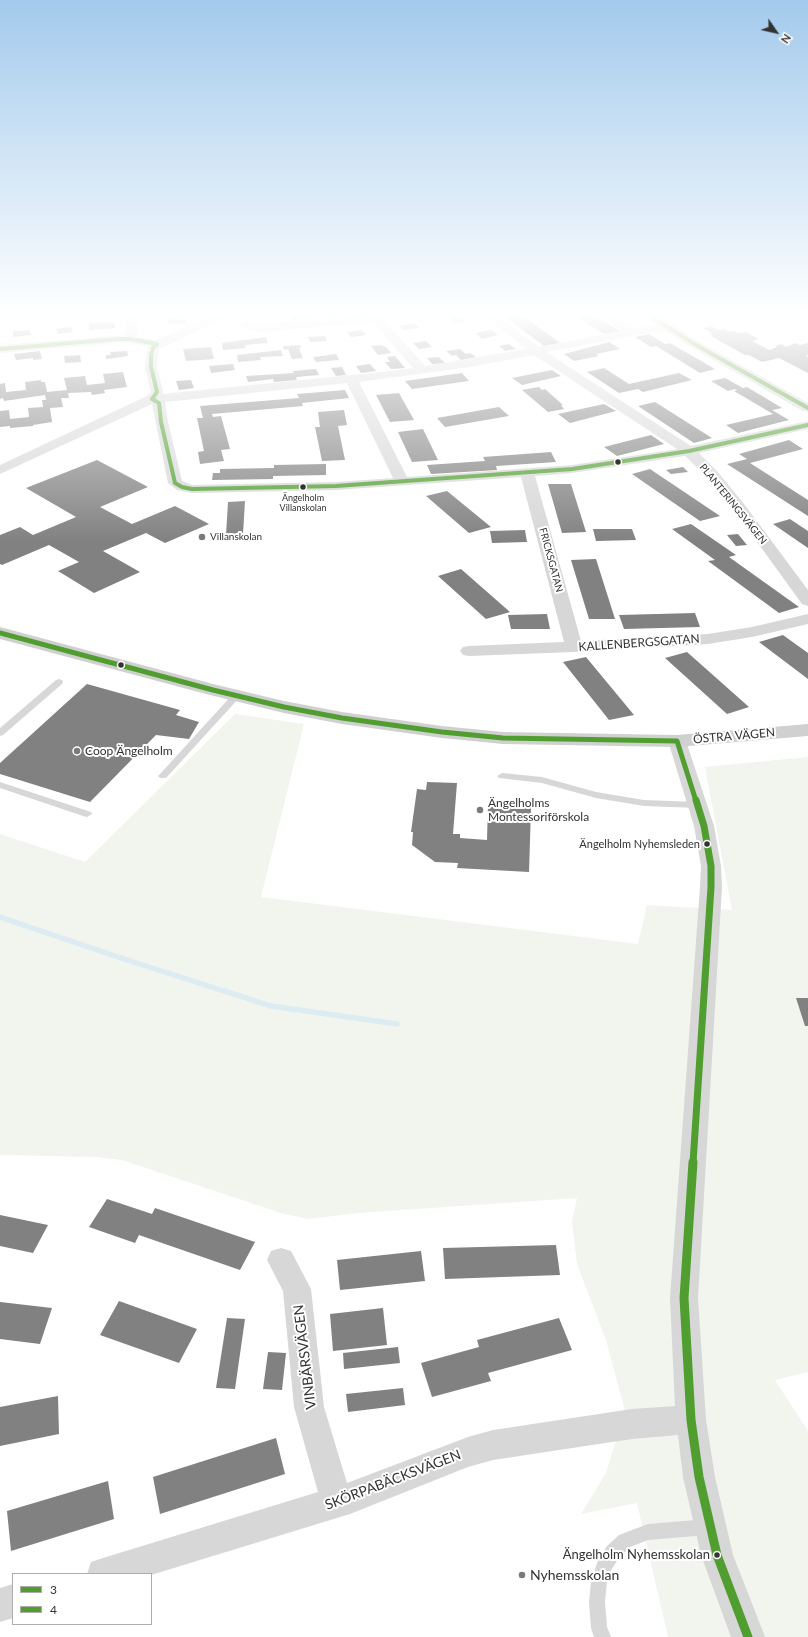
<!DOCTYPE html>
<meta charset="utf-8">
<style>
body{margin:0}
#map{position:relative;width:808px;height:1637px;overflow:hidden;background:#fff;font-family:Lato,sans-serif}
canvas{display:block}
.legend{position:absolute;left:12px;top:1573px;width:140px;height:52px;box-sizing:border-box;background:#fff;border:1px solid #adadad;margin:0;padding:5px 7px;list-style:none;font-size:12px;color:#333}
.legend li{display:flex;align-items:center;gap:8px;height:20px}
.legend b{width:20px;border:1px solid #adadad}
.north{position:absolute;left:756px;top:12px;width:40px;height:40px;-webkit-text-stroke:3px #fff;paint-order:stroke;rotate:124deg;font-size:11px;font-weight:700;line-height:16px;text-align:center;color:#333}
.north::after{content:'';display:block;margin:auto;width:14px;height:18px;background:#333;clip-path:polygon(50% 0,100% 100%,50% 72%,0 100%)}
</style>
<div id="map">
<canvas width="808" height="1637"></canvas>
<ul class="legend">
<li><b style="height:5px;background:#509e2f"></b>3</li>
<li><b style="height:5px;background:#509e2f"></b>4</li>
</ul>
<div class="north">N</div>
</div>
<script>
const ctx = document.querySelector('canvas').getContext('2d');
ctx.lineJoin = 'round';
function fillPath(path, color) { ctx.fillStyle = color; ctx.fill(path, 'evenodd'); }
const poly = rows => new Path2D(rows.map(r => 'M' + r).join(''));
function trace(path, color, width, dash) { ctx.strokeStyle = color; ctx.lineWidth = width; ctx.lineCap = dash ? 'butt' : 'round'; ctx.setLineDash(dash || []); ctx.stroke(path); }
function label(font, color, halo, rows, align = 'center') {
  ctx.font = font + ' Lato,sans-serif'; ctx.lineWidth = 4; ctx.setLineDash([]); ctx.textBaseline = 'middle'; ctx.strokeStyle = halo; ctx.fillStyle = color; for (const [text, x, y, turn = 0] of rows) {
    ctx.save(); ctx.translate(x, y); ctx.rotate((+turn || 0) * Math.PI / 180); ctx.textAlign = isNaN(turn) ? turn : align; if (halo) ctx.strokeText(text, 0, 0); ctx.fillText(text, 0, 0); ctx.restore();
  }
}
fillPath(poly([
 [235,714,304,724,261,897,638,944,647,905,732,910,705,767,808,757,808,1372,775,1380,808,1431,808,1637,668,1637,637,1503,581,1514,606,1473,625,1411,606,1340,577,1264,572,1222,577,1198,358,1213,308,1219,281,1213,122,1160,96,1157,0,1155,0,834,85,862]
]), '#f1f5ed');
trace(poly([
 [0,917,124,959,271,1006,397,1024]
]), '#ddebf3', 5.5);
fillPath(poly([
 [326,313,346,313,347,315,329,317],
 [500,313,519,313,560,343,544,346],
 [571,313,590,313,620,331,604,334],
 [184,314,187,323,168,324,166,319,178,318,177,315],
 [311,315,313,319,292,320,290,316],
 [462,317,466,321,455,323,450,318],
 [114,322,115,328,89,330,89,323],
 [414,323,420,328,404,330,399,326],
 [711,326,718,330,724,329,730,332,734,331,738,333,746,332,759,339,752,341,769,350,777,347,775,346,782,344,786,347,795,343,800,345,808,343,808,355,806,356,808,357,808,373,779,358,762,362,749,355,745,355,711,336,713,336,709,334,712,333,703,328],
 [71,327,73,332,58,334,56,329],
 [30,330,31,335,13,337,13,331],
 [362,330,366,335,351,337,347,332],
 [491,330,498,335,482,339,475,333],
 [649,334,665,344,670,343,715,369,700,373,656,346,651,347,635,337],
 [325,336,327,341,310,342,308,337],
 [266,337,268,343,245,345,246,348,223,350,222,343],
 [426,341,432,347,419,349,413,343],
 [609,342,620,349,596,354,599,356,574,361,564,354],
 [509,344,516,349,505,351,499,346],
 [300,345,301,348,299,349,303,358,292,359,288,349,284,350,283,346],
 [382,345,384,347,386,347,391,353,378,355,371,346],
 [211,347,214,359,186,361,183,349],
 [460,349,466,354,470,353,476,357,461,360,456,355,452,356,446,351],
 [281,350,283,356,260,357,261,360,238,362,237,355],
 [40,351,42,359,33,360,33,358,16,360,14,354],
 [127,351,128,356,106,359,106,355,111,355,110,352],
 [336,354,339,360,316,362,313,357],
 [80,355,81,362,65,363,64,356],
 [395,356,405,368,391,369,385,362,390,362,387,357],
 [439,357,445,363,432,364,427,358],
 [233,364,235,370,211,373,209,366],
 [370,364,376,371,361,373,356,366],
 [342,367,346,375,336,376,331,368],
 [604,368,629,384,679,373,692,380,643,392,638,389,619,393,587,372],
 [316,369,319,375,296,377,297,380,285,381,274,382,273,379,248,382,246,376,294,373,293,371],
 [552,370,561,376,522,385,512,378],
 [123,372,127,387,104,390,105,393,92,395,91,392,68,393,69,398,61,398,63,407,50,408,52,422,33,425,33,426,10,428,10,426,0,427,0,411,9,410,10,419,29,417,28,408,43,407,42,400,46,400,45,395,4,401,3,398,0,399,0,384,5,383,6,392,26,390,25,382,41,380,41,382,45,382,47,392,67,390,64,378,85,376,87,385,105,383,103,374],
 [462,373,469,381,412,389,405,381],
 [725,378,743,388,747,387,782,408,772,410,789,420,738,433,726,425,773,414,734,391,737,390,735,389,728,391,711,381],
 [191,380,194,388,179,390,176,381],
 [539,387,542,390,545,389,563,405,561,405,564,409,548,412,522,390],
 [345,390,349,398,302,403,303,406,212,414,213,417,221,416,230,449,221,450,224,461,200,464,198,452,204,451,197,418,203,418,200,406,299,398,297,394],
 [399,393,414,420,390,422,376,395],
 [655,402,712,438,694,443,638,406],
 [604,404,616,411,570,423,558,414],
 [499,407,509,416,445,427,437,418],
 [344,410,347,425,338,426,345,460,322,461,315,427,320,427,318,412],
 [423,429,438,460,412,462,398,432],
 [651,435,664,444,617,456,604,447],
 [789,440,803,449,750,463,808,500,808,516,727,464,747,459,739,454],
 [551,452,556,462,496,466,497,470,431,474,427,465,485,461,483,457],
 [97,460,148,487,100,507,132,524,175,506,209,524,165,543,146,533,103,551,140,572,94,593,58,571,79,562,49,545,2,565,0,564,0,535,20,527,33,535,76,517,26,488],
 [326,464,326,475,273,476,273,479,212,480,213,473,220,473,220,469,274,468,274,465],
 [683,467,688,472,671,474,666,470],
 [650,469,720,516,700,521,632,474],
 [548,484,571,484,586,532,562,533],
 [447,491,491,527,469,533,426,496],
 [245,501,243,534,226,535,228,502],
 [790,519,808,531,808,548,773,524],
 [691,524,736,555,729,557,799,607,779,613,708,561,715,560,672,529],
 [593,529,632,529,636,540,596,541],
 [525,530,527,542,492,543,490,531],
 [738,534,747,545,736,546,727,535],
 [596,559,615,619,589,619,571,560],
 [461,569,510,612,486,619,438,576],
 [695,613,700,627,624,629,619,615],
 [547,614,550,629,511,629,508,615],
 [783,635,808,653,808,679,759,642],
 [687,652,749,707,727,714,665,658],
 [586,657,634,715,609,720,563,662],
 [87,684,180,710,176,715,199,722,189,739,156,735,90,802,0,774,0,763],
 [427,782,457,783,453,834,460,834,460,838,487,840,488,805,531,808,529,872,457,868,458,863,435,862,412,845,413,832,411,832,417,789,426,790],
 [796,998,808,998,808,1026,805,1026],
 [107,1199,152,1214,155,1208,255,1242,240,1270,139,1235,135,1243,89,1227],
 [0,1215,48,1225,33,1253,0,1246],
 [556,1245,560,1275,445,1279,443,1248],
 [421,1251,425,1281,340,1290,337,1260],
 [119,1301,197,1329,179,1363,100,1335],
 [0,1302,52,1308,40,1344,0,1339],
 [383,1308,387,1345,333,1351,330,1314],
 [227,1318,245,1319,235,1389,216,1388],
 [559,1318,572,1350,488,1373,491,1381,432,1397,421,1363,479,1347,477,1340],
 [398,1347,400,1363,344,1369,343,1353],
 [268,1352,286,1353,282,1390,263,1389],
 [403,1388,405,1405,348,1412,346,1394],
 [58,1396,59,1434,0,1446,0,1407],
 [276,1438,285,1474,160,1514,153,1477],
 [108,1481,114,1519,11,1551,7,1511]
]), '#818181');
fillPath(poly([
 [59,679,62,680,63,682,62,684,3,735,0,736,0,728,56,680,59,679],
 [236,693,239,694,240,696,239,698,166,778,160,778,158,776,160,774,233,694,236,693],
 [502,773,542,777,596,792,644,800,698,802,703,805,698,808,644,806,596,798,542,783,499,778,497,776,502,773],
 [0,782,91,812,92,814,87,817,83,816,0,788,0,782],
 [708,1519,714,1521,716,1527,714,1533,708,1535,648,1540,630,1547,619,1558,611,1570,607,1582,605,1602,607,1627,611,1637,594,1637,591,1628,589,1602,591,1582,598,1560,607,1546,619,1535,648,1524,708,1519]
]), '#d7d7d7');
fillPath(poly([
 [124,313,136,313,138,330,136,337,156,340,218,313,233,313,231,315,159,349,157,367,163,392,162,394,382,372,413,368,373,322,260,332,242,327,240,325,242,323,246,321,260,324,390,313,419,313,417,315,413,316,384,320,425,366,526,349,483,315,481,313,494,313,538,347,623,331,598,315,596,313,609,313,635,329,656,325,639,313,652,313,672,324,700,342,808,403,808,412,803,411,692,348,664,330,546,352,691,446,808,421,808,429,699,453,717,471,744,504,808,590,808,606,802,604,734,510,707,477,685,456,572,473,535,476,581,641,708,634,752,627,808,614,808,624,752,637,708,644,574,652,469,656,463,655,460,651,463,647,469,646,564,642,521,477,336,490,192,493,177,490,168,483,152,404,0,474,0,465,147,396,151,392,145,367,148,346,130,343,118,343,0,353,0,345,125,335,126,330,124,313],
 [534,355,677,449,572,465,407,477,359,382,470,367,534,355],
 [347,383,393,478,336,482,192,485,182,481,168,422,165,402,347,383],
 [677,735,684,737,686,741,714,826,721,866,722,887,698,1298,706,1420,715,1477,733,1555,765,1637,731,1637,701,1555,683,1477,678,1435,632,1439,493,1460,468,1467,350,1514,151,1575,151,1574,87,1574,91,1562,103,1558,318,1492,294,1407,283,1291,267,1260,271,1251,281,1248,291,1251,311,1289,324,1407,347,1483,468,1437,493,1430,632,1409,675,1406,670,1298,700,887,701,866,694,826,668,741,670,737,677,735],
 [13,1584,13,1618,0,1622,0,1588,13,1584]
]), '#d7d7d7');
fillPath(poly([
 [799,313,808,313,808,319,804,318,799,313],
 [0,627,217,685,284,701,342,712,442,726,503,732,677,735,808,724,808,736,677,747,503,744,442,738,342,724,284,713,206,694,0,639,0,627]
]), '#d0d0d0');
trace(poly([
 [0,349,118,339,130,339,157,344,153,348,151,355,151,367,157,392,152,399,159,403,161,422,175,483,182,487,192,489,336,486,572,469,689,451,808,425]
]), '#509e2f', 4);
trace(poly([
 [0,633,213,690,284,707,342,718,442,732,503,738,677,741,696,801]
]), '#509e2f', 5);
trace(poly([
 [693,1163,711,887,711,866,704,826,696,800]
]), '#509e2f', 7);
trace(poly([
 [693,1162,684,1298,691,1420,699,1477,717,1555,748,1637]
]), '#509e2f', 9);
trace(poly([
 [645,313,696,345,808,408]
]), '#509e2f', 4);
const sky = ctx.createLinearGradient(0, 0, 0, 542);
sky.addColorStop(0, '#a3caec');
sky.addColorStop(0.58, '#fff');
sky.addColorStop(1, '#ffffff00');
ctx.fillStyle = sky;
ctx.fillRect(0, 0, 808, 542);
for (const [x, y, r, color] of [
 [618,462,3.5,"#333"],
 [303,487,3.5,"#333"],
 [202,537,4,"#7a7a7a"],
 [121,665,3.5,"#333"],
 [77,751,4,"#7a7a7a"],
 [480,810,4,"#7a7a7a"],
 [707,844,3.5,"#333"],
 [717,1555,3.5,"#333"],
 [522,1575,4,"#7a7a7a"]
]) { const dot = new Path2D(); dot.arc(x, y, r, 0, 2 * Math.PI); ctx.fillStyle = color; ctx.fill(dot); trace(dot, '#fff', 1.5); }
label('9px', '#333', '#fff', [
 ["Ängelholm",303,498],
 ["Villanskolan",303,508]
]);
label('10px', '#333', '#fff', [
 ["PLANTERINGSVÄGEN",733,504,51],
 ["FRICKSGATAN",551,560,75]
]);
label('10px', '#333', '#fff', [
 ["Villanskolan",210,537]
], 'left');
label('11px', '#333', '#fff', [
 ["Ängelholm Nyhemsleden",700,844]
], 'right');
label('12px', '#333', '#fff', [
 ["KALLENBERGSGATAN",639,643,-4],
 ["ÖSTRA VÄGEN",734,736,-5]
]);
label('12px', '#333', '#fff', [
 ["Coop Ängelholm",85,751],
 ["Ängelholms",488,803],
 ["Montessoriförskola",488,817]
], 'left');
label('13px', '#333', '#fff', [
 ["Ängelholm Nyhemsskolan",710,1555]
], 'right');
label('14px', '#333', '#fff', [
 ["VINBÄRSVÄGEN",305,1357,-97],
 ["SKÖRPABÄCKSVÄGEN",393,1480,-21]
]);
label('14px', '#333', '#fff', [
 ["Nyhemsskolan",530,1575]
], 'left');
</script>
